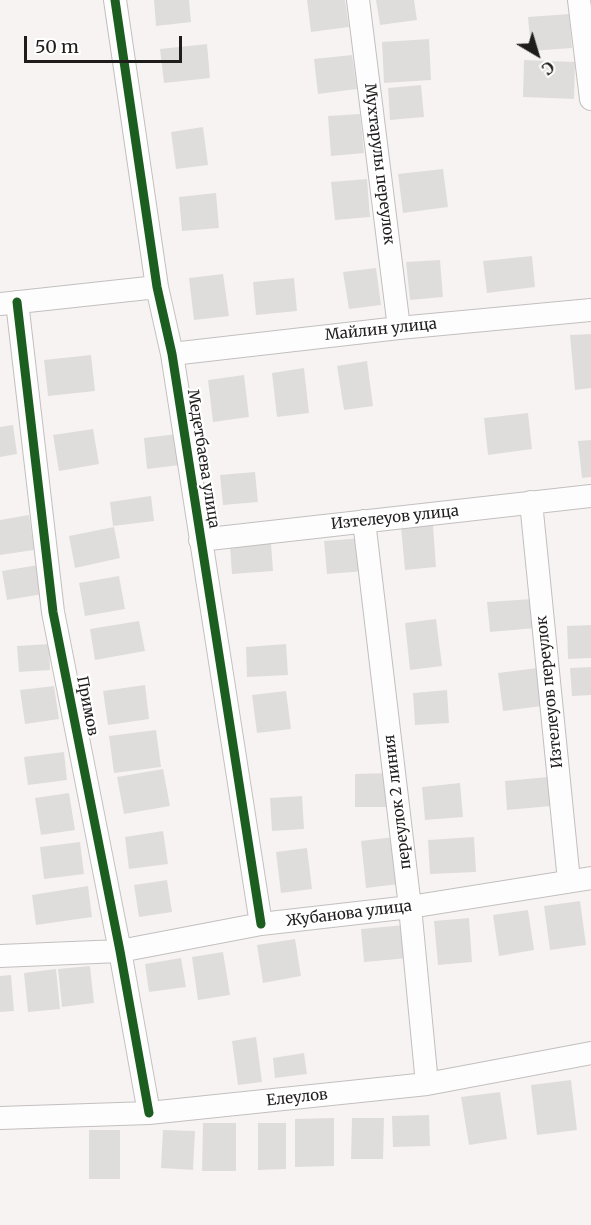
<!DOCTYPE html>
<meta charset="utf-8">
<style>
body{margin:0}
#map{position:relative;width:591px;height:1225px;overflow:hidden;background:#f8f3f3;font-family:Merriweather,serif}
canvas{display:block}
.north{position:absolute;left:507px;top:24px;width:60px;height:60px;-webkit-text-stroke:4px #fff;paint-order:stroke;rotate:142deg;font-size:16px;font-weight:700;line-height:24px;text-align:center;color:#1f1c1c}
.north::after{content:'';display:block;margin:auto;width:21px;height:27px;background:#1f1c1c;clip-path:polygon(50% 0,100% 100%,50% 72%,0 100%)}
.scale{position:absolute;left:24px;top:36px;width:158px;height:27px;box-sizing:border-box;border:3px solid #1f1c1c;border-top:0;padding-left:8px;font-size:18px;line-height:21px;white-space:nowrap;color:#1f1c1c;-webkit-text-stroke:4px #fff;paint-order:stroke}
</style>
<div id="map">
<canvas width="591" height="1225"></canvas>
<div class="north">С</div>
<div class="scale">50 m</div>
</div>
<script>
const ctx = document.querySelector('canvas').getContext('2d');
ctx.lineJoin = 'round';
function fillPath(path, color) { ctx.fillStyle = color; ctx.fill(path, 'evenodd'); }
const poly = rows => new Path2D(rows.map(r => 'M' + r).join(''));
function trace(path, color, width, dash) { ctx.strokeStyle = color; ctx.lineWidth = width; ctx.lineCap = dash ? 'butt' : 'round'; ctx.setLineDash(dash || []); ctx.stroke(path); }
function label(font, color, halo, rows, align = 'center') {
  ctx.font = font + ' Merriweather,serif'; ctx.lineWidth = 4.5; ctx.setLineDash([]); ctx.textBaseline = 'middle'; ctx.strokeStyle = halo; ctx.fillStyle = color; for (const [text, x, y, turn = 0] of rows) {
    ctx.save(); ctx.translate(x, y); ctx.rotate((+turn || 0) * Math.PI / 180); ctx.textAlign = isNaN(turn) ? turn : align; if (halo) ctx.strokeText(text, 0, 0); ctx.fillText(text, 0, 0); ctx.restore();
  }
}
fillPath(poly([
 [154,0,189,0,191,22,156,26],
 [307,0,345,0,349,27,311,32],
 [376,0,414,0,417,20,380,25],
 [569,14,572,48,531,51,528,17],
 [429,39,431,80,384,83,382,42],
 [207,44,210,78,164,83,160,49],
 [352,55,357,89,318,94,314,59],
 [524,60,575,62,574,99,523,97],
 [421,85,424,117,390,120,388,88],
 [360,114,364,153,331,156,328,116],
 [203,127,208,165,176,169,171,132],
 [443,169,448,207,403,213,398,174],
 [367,179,370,217,335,220,331,182],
 [216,193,219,228,182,231,179,197],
 [532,256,535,287,487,293,483,261],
 [440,260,443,297,410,300,406,262],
 [376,268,381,305,349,309,343,272],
 [223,274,229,316,194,320,189,278],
 [294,278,297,311,256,315,253,282],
 [591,334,591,388,575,390,570,335],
 [91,355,95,391,48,396,44,360],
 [367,361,373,406,344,410,337,366],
 [304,368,309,413,277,417,272,373],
 [244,375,249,417,213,422,208,380],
 [528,413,532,449,488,455,484,418],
 [13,425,17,454,0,457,0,427],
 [93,429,99,464,59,471,53,435],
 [177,434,180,465,147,469,144,438],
 [591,440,591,477,582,478,578,441],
 [255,472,258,502,223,505,220,475],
 [151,496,154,521,113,526,110,502],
 [29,515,34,550,0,555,0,520],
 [433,525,436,567,405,570,401,527],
 [114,527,120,558,75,568,69,536],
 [363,538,365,571,327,574,324,541],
 [271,543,273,571,232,574,230,546],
 [38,565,43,594,7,600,2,571],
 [119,576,125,609,85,616,79,583],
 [532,599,535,628,490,632,487,602],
 [436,619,442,666,410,670,405,623],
 [139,621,145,651,95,660,90,629],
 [591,625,591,658,568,659,567,626],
 [49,644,50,670,19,672,17,646],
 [286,644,288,675,247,677,246,647],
 [591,667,591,695,572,696,570,668],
 [537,668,542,706,503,711,498,673],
 [145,685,149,719,108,725,103,691],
 [54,686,59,719,25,724,20,690],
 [447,690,449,723,415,725,413,693],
 [286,691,291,729,257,733,252,695],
 [156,730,161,767,114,773,109,736],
 [64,752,67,780,28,785,24,757],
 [163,769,170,806,124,814,117,777],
 [391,773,391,807,355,807,355,774],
 [548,777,551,806,507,810,505,781],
 [460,783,463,817,425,820,422,787],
 [69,793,75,830,41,835,35,798],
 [302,796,304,829,272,831,270,798],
 [163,831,168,864,129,869,125,837],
 [394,837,399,884,366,888,361,841],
 [474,837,476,872,430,874,428,840],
 [80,842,84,874,44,879,40,847],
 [307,848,312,889,281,893,276,852],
 [167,880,172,912,139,917,134,885],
 [88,886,92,917,36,925,32,895],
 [580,901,586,945,550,950,544,906],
 [528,910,534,950,499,956,493,915],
 [469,918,472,962,438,965,434,921],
 [405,925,409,958,364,962,361,929],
 [295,939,301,976,263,983,257,945],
 [223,952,230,995,198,1000,192,957],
 [181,958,186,987,149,992,145,964],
 [90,966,94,1003,62,1007,58,969],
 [56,969,60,1009,28,1012,24,973],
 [11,975,14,1011,0,1012,0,976],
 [256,1037,262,1082,238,1085,232,1041],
 [304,1053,307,1074,275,1078,273,1058],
 [571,1080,577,1130,537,1135,531,1085],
 [500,1092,507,1139,469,1145,461,1097],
 [429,1115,430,1146,393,1147,392,1116],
 [334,1118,334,1166,295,1167,295,1119],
 [352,1118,384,1118,383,1159,351,1159],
 [203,1123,236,1123,236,1171,202,1171],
 [258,1123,286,1123,286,1169,258,1170],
 [89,1130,120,1130,120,1179,89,1179],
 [163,1130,195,1131,193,1170,161,1168]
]), '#dfdddc');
const street = poly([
 [115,0,157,287,172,354,261,924],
 [358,0,399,328],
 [579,0,591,99],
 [17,302,53,612,120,951,149,1113],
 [0,304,157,287],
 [172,354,399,328,591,310],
 [531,502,569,881],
 [364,521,410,907,427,1084],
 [200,540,591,496],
 [0,956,120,951,261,924,410,907,591,878],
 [0,1118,149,1113,427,1084,591,1053]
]);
trace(street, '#c3bfbf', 24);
trace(street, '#fefdfd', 22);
trace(poly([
 [115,0,157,287,172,354,261,924],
 [17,302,53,612,120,951,149,1113]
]), '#1b5e20', 9);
label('15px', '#1f1c1c', '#fff', [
 ["Мухтарулы переулок",379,164,83],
 ["Майлин улица",381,330,-6],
 ["Медетбаева улица",203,459,81],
 ["Изтелеуов улица",395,518,-6],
 ["Изтелеуов переулок",550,692,-96],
 ["Примов",87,706,79],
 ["переулок 2 линия",398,802,-97],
 ["Жубанова улица",349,914,-7],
 ["Елеулов",297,1098,-6]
]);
</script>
